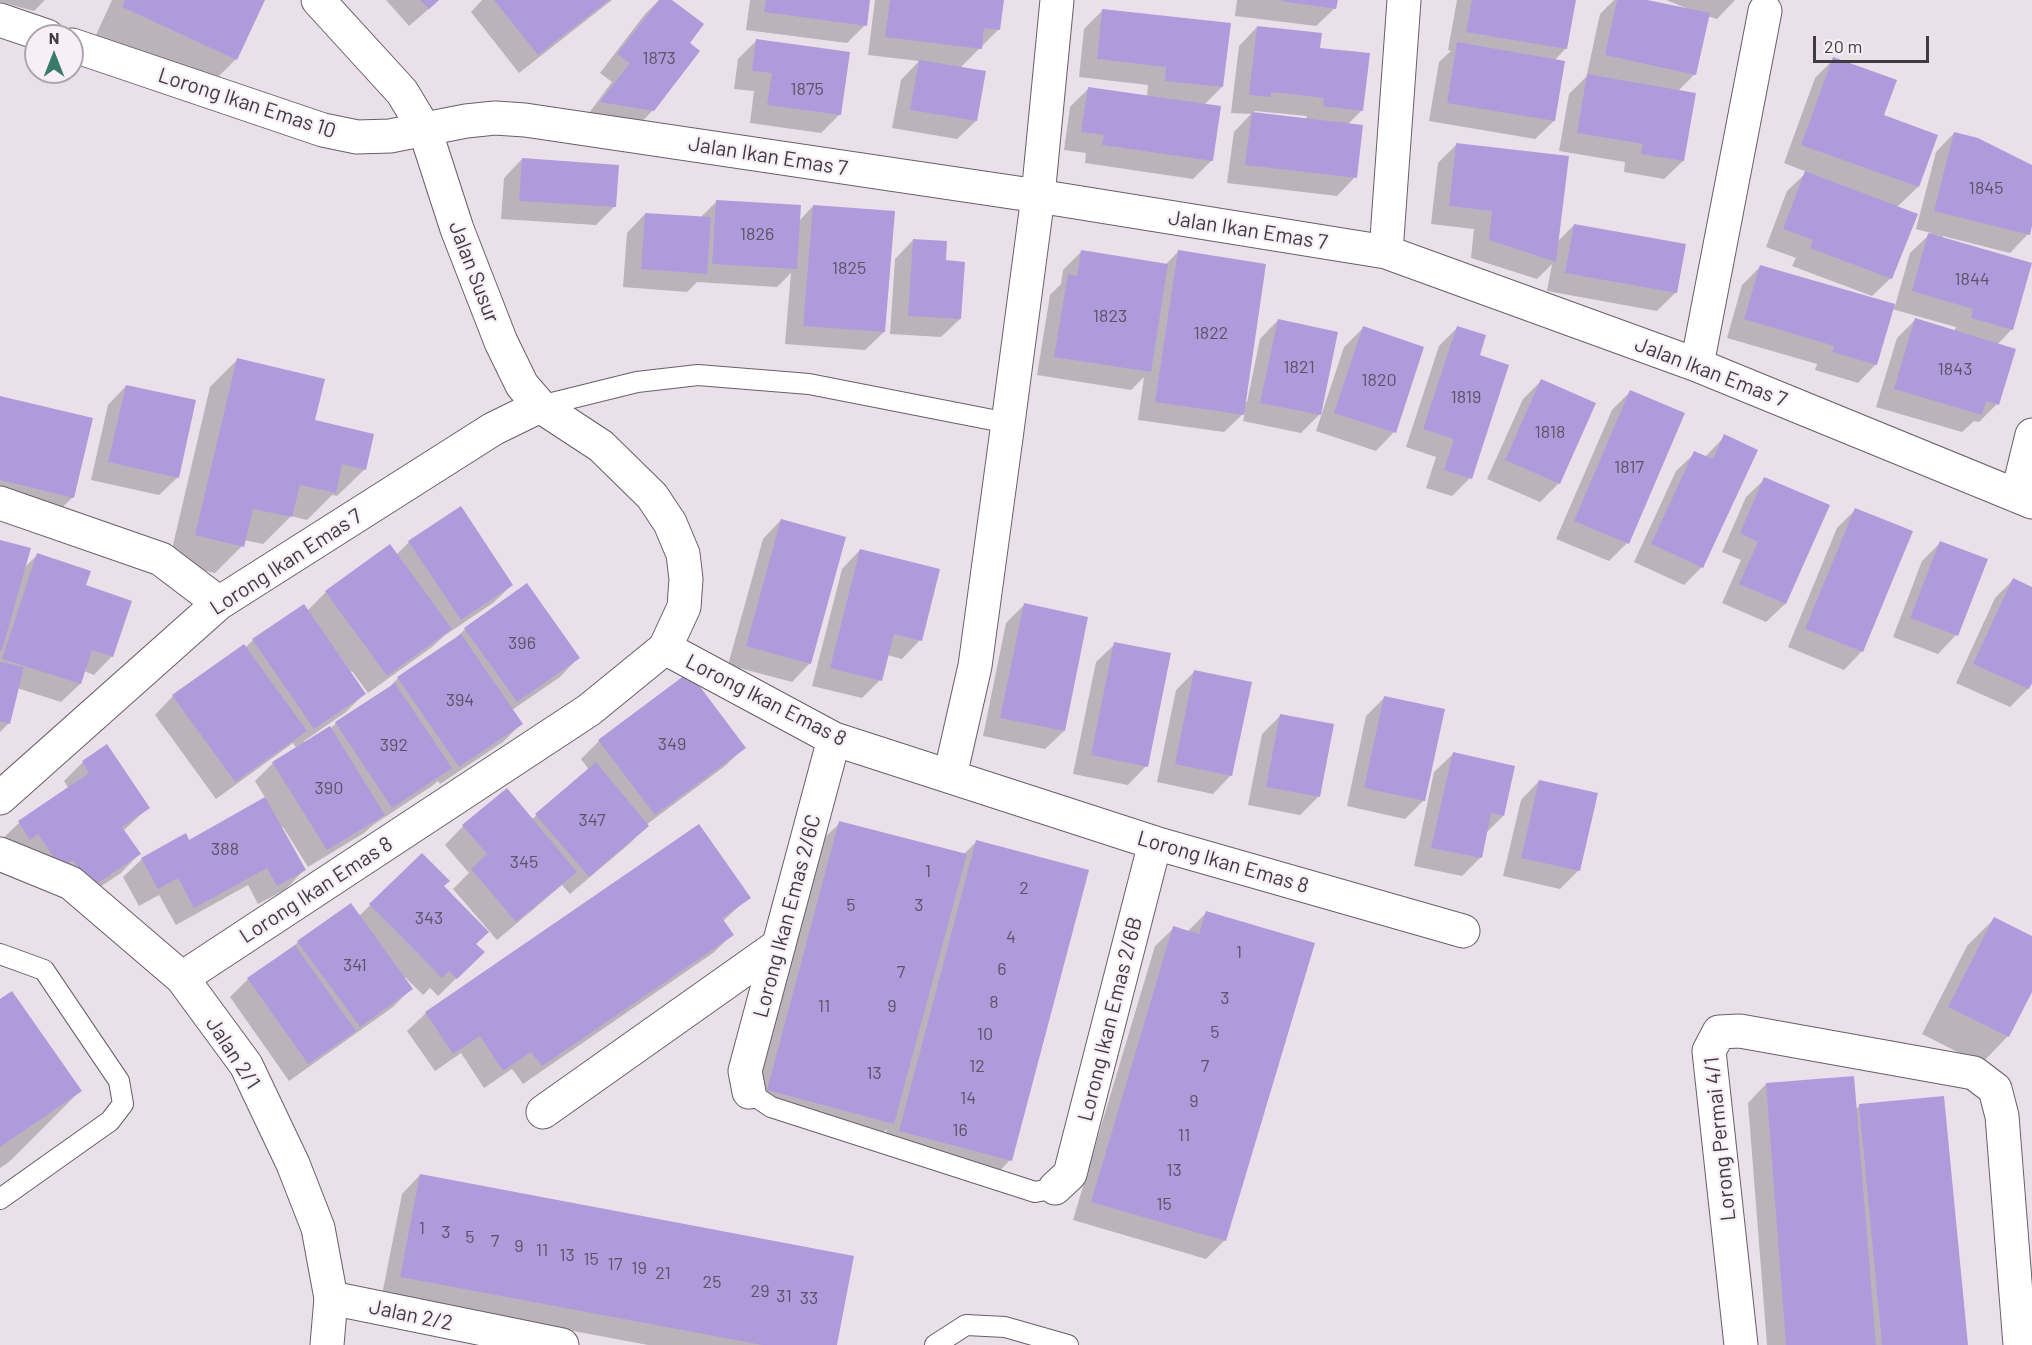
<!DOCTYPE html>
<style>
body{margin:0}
#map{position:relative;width:2032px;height:1345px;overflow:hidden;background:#eae0e9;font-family:Barlow,sans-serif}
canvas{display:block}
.north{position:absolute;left:24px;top:24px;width:60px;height:60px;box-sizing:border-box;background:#f7eef6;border:2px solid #ada7ad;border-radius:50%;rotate:0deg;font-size:16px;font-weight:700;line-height:24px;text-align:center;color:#3f3c3f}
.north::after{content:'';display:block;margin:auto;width:21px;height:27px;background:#387a6b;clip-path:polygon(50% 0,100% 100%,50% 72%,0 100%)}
.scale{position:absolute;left:1813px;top:36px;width:116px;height:27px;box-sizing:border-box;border:3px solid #3f3c3f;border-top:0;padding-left:8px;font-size:18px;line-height:21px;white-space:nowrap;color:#3f3c3f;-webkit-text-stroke:4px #f7eef6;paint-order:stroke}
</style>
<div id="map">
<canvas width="2032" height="1345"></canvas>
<div class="north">N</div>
<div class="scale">20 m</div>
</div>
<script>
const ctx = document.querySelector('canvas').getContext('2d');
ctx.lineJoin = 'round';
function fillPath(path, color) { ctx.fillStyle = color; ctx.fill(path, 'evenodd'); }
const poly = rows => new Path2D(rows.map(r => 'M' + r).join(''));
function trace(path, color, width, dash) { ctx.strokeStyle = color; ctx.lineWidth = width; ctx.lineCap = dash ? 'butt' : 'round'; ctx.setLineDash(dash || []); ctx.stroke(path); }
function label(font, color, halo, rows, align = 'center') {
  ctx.font = font + ' Barlow,sans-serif'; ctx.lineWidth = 4.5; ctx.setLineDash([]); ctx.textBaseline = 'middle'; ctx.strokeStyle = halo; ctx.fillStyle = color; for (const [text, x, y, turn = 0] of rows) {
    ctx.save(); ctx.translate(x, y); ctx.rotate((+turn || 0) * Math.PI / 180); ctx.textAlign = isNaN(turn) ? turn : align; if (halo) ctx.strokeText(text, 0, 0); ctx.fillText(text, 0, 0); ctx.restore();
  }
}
fillPath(poly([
 [0,0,45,0,34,11,0,2],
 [112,0,263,0,236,59,209,86,96,35],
 [386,0,439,0,409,26],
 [482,0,612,0,519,73,471,12],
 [659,0,669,0,653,110,635,129,583,121,612,82,600,73,645,14],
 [750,0,869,0,865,25,847,43,746,30],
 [875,0,1002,0,999,29,960,68,976,121,957,139,892,128,901,80,919,61,868,55],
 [1237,0,1336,0,1335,8,1316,26,1235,16],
 [1457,0,1575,0,1566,48,1554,61,1554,121,1535,139,1429,121,1439,62,1451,51,1448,50],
 [1614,0,1640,0,1686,10,1686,8,1666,0,1735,0,1717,19,1707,16,1695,74,1678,91,1683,161,1664,179,1624,172,1625,162,1559,151,1569,94,1589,74,1587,74,1600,14],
 [1103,10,1222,87,1204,105,1212,160,1193,179,1085,163,1086,153,1064,150,1070,107,1088,89,1147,97,1148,85,1079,77,1084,29],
 [1257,27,1319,49,1362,110,1347,125,1355,177,1337,196,1227,183,1234,132,1251,114,1231,113,1239,46],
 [1255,111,1307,116,1306,120,1252,114],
 [756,41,840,114,821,133,750,123,754,91,734,89,738,59],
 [1834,59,1882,116,1936,136,1918,187,1897,207,1891,278,1872,296,1792,266,1796,258,1766,247,1787,191,1807,172,1784,163,1815,78],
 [1954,133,2032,167,2032,220,2028,234,2010,253,1943,236,1942,239,2012,329,1997,345,1997,404,1979,422,1974,421,1962,432,1876,407,1897,338,1915,320,1954,332,1956,327,1892,309,1876,364,1858,383,1815,370,1817,364,1727,338,1742,285,1760,267,1895,306,1910,253,1931,233,1916,229,1936,152],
 [1456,145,1557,242,1574,225,1676,292,1657,311,1547,291,1552,264,1537,279,1471,258,1474,229,1431,224,1438,163],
 [522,159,615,206,596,225,501,219,504,178],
 [716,202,799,221,813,206,884,332,865,350,785,344,791,273,777,287,697,282,687,292,623,287,627,233,645,214,700,218],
 [913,240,944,262,960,319,941,337,890,334,895,259],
 [1081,252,1165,265,1178,252,1244,401,1247,402,1260,339,1278,320,1320,414,1301,433,1243,421,1245,412,1224,432,1138,420,1144,377,1131,390,1037,375,1050,295,1061,284,1063,270],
 [1363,328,1394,432,1376,451,1316,431,1344,347],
 [1457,328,1478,356,1470,478,1452,496,1426,488,1436,457,1406,447,1439,346],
 [237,360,313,422,365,469,337,496,332,495,307,520,291,516,263,544,244,540,242,546,215,573,169,562,210,387],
 [1542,380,1594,403,1558,484,1540,502,1487,479,1523,399],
 [126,386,178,477,159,495,91,480,108,405],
 [1630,392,1627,543,1609,561,1556,539,1612,410],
 [0,397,73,497,45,524,0,514],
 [1725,436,1702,567,1684,585,1634,562,1676,471,1695,453,1705,457],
 [1765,479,1828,506,1785,604,1766,622,1722,603,1741,560,1722,552,1746,497],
 [460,508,512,585,493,603,444,636,432,647,368,693,352,671,349,673,364,694,346,712,304,741,305,743,330,729,336,723,386,691,398,678,454,640,465,629,578,658,560,677,512,710,521,724,503,742,440,784,438,781,432,786,373,825,364,833,308,867,283,827,281,828,304,870,286,889,258,904,248,885,176,925,159,895,139,906,123,877,142,859,188,842,266,799,255,781,273,763,297,749,293,743,216,799,155,715,173,696,245,648,253,640,303,606,307,611,326,592,396,555,409,542],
 [1855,510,1862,651,1844,670,1788,647,1837,528],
 [781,520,810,663,792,682,728,665,763,539],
 [0,541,23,569,37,555,84,586,112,656,94,675,84,671,80,684,61,702,17,688,9,723,0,732],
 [1940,543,1956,635,1938,654,1893,637,1922,561],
 [860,550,920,640,902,659,887,655,880,680,862,698,812,686,842,569],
 [2013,580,2032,588,2032,680,2028,689,2010,707,1956,683,1995,598],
 [1024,605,1064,731,1045,749,983,736,1006,623],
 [1115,644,1146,766,1128,785,1073,774,1096,662],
 [1195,671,1231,775,1213,794,1157,782,1176,690],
 [1385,697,1424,800,1405,819,1347,806,1366,716],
 [1280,716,1318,797,1300,815,1248,805,1262,734],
 [599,741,744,748,725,766,646,825,647,826,629,844,570,894,562,885,497,940,453,889,469,873,445,845,463,826,531,820,589,770,581,759],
 [107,746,149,807,123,831,139,854,121,873,73,905,0,841,19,823,69,789,64,781,83,762],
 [1453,754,1503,816,1486,833,1480,858,1462,876,1414,866,1434,772],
 [1539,781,1579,870,1560,889,1503,876,1521,800],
 [840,823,963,855,976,842,1010,1160,992,1179,881,1149,887,1129,874,1141,749,1108,821,841],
 [422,855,474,944,483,952,438,996,430,988,423,995,405,977,404,978,411,989,393,1007,289,1081,230,997,248,979,290,950,298,942,359,916],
 [749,897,723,921,732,935,713,953,523,1084,512,1069,484,1088,461,1053,435,1071,407,1031,426,1013],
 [1206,913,1225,1240,1206,1259,1073,1220,1155,946,1174,928,1187,932],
 [1994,919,2032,937,2032,989,2008,1036,1981,1064,1922,1034,1967,946],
 [0,1001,80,1091,9,1162,0,1168],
 [1766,1084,1855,1110,1860,1105,1967,1345,1767,1345,1748,1103],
 [420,1175,835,1345,648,1345,382,1295,402,1194]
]), '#0003');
fillPath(poly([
 [125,0,265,0,237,60,122,7],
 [420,0,439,0,429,9],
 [494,0,609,0,538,55],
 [659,0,672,0,704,24,690,43,700,51,654,111,600,102,630,63,617,54],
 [766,0,870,0,867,26,764,12],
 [890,0,1004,0,1000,30,984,28,982,49,885,37],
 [1282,0,1338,0,1336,9,1281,1],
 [1472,0,1576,0,1567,49,1466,32],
 [1617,0,1647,0,1710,13,1696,75,1605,55],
 [1102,9,1231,23,1223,87,1165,81,1166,67,1097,59],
 [1257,26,1322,33,1320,48,1370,53,1363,111,1323,106,1324,98,1271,92,1271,97,1249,95],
 [756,39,850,52,841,115,767,105,772,73,752,71],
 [1457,42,1565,61,1555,121,1447,103],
 [1833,57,1897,80,1884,115,1938,135,1919,187,1801,145],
 [919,60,986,71,977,121,910,110],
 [1587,74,1696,93,1684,161,1641,154,1643,144,1577,133],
 [1088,87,1221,106,1213,161,1102,145,1104,135,1081,132],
 [1252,112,1363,125,1357,178,1245,165],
 [1954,132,1978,138,2032,165,2032,226,2030,235,1934,211],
 [1456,143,1569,156,1556,262,1489,240,1492,211,1449,206],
 [522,158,619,165,616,207,519,201],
 [1805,171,1918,214,1892,279,1810,248,1813,240,1783,229],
 [716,200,801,205,797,269,712,264],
 [813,205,895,211,885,332,803,326],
 [645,213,711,217,707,274,641,269],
 [1574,224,1686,244,1677,293,1565,273],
 [1928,233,2032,263,2013,330,1971,318,1973,309,1912,291],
 [913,239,947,241,946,260,965,262,961,319,908,316],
 [1081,250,1168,264,1151,372,1054,357,1068,274,1077,276],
 [1178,250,1266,264,1244,415,1155,402],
 [1760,265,1895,304,1877,365,1832,352,1834,346,1744,319],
 [1915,318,2016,349,1999,405,1986,401,1982,415,1894,389],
 [1278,319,1338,332,1321,415,1260,403],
 [1363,326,1424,347,1396,433,1334,413],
 [1457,326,1486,335,1480,355,1509,365,1472,479,1444,470,1454,439,1423,429],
 [237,358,325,379,315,420,374,434,366,470,342,464,336,493,300,485,292,517,253,509,244,547,195,535],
 [1541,379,1596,403,1560,484,1505,460],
 [126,385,196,400,179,478,108,462],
 [1630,390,1685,413,1629,544,1574,521],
 [0,396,93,418,74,498,0,480],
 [1724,434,1758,450,1703,568,1651,544,1694,451,1713,459],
 [1764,477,1830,505,1786,604,1739,584,1758,542,1740,533],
 [461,506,513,585,461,620,408,541],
 [1855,508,1913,531,1863,652,1805,629],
 [781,519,846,537,811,664,746,646],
 [0,540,31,548,2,650,0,650],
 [1940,541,1988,559,1958,636,1910,618],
 [390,544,452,629,387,676,325,591],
 [860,549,940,569,922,641,894,634,882,681,830,668],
 [37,553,91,571,86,585,132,601,113,657,92,650,81,684,2,659],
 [2013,578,2032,587,2032,683,2029,689,1973,664],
 [527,583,580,658,517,702,464,628],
 [1024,603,1088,617,1065,731,1000,718],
 [304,604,366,694,314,729,252,639],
 [461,634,523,724,459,767,397,677],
 [1114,642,1171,653,1148,767,1091,755],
 [244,644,307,731,235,782,172,695],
 [0,662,24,667,10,724,0,721],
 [1194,670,1252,682,1232,776,1175,764],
 [689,672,746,748,655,815,598,740],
 [395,683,452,768,392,808,335,722],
 [1384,696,1445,709,1425,801,1364,788],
 [1280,714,1334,724,1320,797,1266,787],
 [330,726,385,815,327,850,272,762],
 [107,744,150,808,122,827,141,854,92,887,73,860,61,868,38,834,30,840,18,821,89,773,82,761],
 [1453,752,1515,766,1504,816,1491,813,1482,858,1431,848],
 [596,762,649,826,589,877,535,814],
 [1539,780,1598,793,1580,871,1521,858],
 [507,788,577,872,516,922,471,869,487,854,462,825],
 [265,797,306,870,277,886,267,868,194,908,178,878,158,889,141,858,186,833,189,840],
 [839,821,967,854,894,1124,767,1090],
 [699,824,751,898,722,918,734,935,542,1066,531,1052,503,1071,480,1036,453,1054,425,1012],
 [976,840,1089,870,1012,1161,899,1131],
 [422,853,450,881,444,886,489,932,476,944,485,952,457,979,449,971,442,978,369,904],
 [351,903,413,989,360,1027,297,941],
 [1206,911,1315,943,1226,1241,1091,1202,1173,926,1199,934],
 [1994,917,2032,936,2032,992,2009,1037,1948,1007],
 [295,945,356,1031,308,1064,247,978],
 [12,991,82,1091,0,1147,0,999],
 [1854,1076,1876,1345,1786,1345,1766,1083],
 [1944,1096,1968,1345,1882,1345,1859,1104],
 [420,1174,854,1256,837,1345,762,1345,400,1277]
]), '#af9bdb');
const lane = poly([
 [540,406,637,382,698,375,809,384,1008,423],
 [0,954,44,970,119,1081,123,1104,110,1121,0,1199],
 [749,1092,771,1107,1035,1192,1055,1188],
 [935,1345,966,1325,1005,1327,1068,1345]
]);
const street = poly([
 [0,20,47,36],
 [72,45,323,130,357,137,390,136,466,121,495,118,525,120,1038,196,1386,252,1697,365,2032,502],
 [1386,252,1404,0],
 [1697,365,1765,11],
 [2017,496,2032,435],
 [0,503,161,559,219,603],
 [665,648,834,739,1155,843,1463,931],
 [950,776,975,666,1008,423,1038,196,1057,0],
 [0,798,219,603,493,429,540,406],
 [182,978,589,710,665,648,684,607,686,579,683,554,670,523,652,496,601,446,540,406,522,385,501,342,457,229,425,130,402,92,318,0],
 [749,1092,745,1071,834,739],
 [543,1112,779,945],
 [1055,1188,1070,1174,1155,843],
 [331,1298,562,1345],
 [1741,1345,1709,1051,1719,1032,1740,1031,1974,1073,1995,1089,2002,1116,2020,1345]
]);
const secondary = poly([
 [0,854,71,883,182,978,246,1065,293,1164,318,1228,331,1298,327,1345]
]);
trace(lane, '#685f67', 22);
trace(street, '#685f67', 35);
trace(secondary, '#685f67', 35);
trace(lane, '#fff', 20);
trace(street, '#fff', 33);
trace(secondary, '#fff', 33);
label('18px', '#5b5466', null, [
 ["1873",659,58],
 ["1875",807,89],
 ["1845",1986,188],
 ["1826",757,234],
 ["1825",849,268],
 ["1844",1972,279],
 ["1823",1110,316],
 ["1822",1211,333],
 ["1821",1299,367],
 ["1843",1955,369],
 ["1820",1379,380],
 ["1819",1466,397],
 ["1818",1550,432],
 ["1817",1629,467],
 ["396",522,643],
 ["394",460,700],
 ["349",672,744],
 ["392",394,745],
 ["390",329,788],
 ["347",592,820],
 ["388",225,849],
 ["345",524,862],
 ["1",928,871],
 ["2",1024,888],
 ["5",851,905],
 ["3",919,905],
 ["343",429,918],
 ["4",1011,937],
 ["1",1239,952],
 ["341",355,965],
 ["6",1002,969],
 ["7",901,972],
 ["3",1225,998],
 ["8",994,1002],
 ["11",824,1006],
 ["9",892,1006],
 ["5",1215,1032],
 ["10",985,1034],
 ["12",977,1066],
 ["7",1205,1066],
 ["13",874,1073],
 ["14",968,1098],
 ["9",1194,1101],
 ["16",960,1130],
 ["11",1184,1135],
 ["13",1174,1170],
 ["15",1164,1204],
 ["1",422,1228],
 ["3",446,1232],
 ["5",470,1237],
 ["7",495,1241],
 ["9",519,1246],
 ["11",542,1250],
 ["13",567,1255],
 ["15",591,1259],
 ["17",615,1264],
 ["19",639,1268],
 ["21",663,1273],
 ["25",712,1282],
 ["29",760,1291],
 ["31",784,1296],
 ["33",809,1298]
]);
label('21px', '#3f3c3f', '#f7eef6', [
 ["Lorong Ikan Emas 10",247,103,18],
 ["Jalan Ikan Emas 7",768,156,9],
 ["Jalan Ikan Emas 7",1248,230,9],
 ["Jalan Susur",474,272,69],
 ["Jalan Ikan Emas 7",1711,372,21],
 ["Lorong Ikan Emas 7",286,562,-33],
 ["Lorong Ikan Emas 8",766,700,27],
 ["Lorong Ikan Emas 8",1223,862,16],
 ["Lorong Ikan Emas 8",316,890,-33],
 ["Lorong Ikan Emas 2/6C",787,916,-75],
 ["Lorong Ikan Emas 2/6B",1110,1019,-76],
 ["Jalan 2/1",233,1053,57],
 ["Lorong Permai 4/1",1720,1139,-96],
 ["Jalan 2/2",411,1315,12]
]);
</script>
